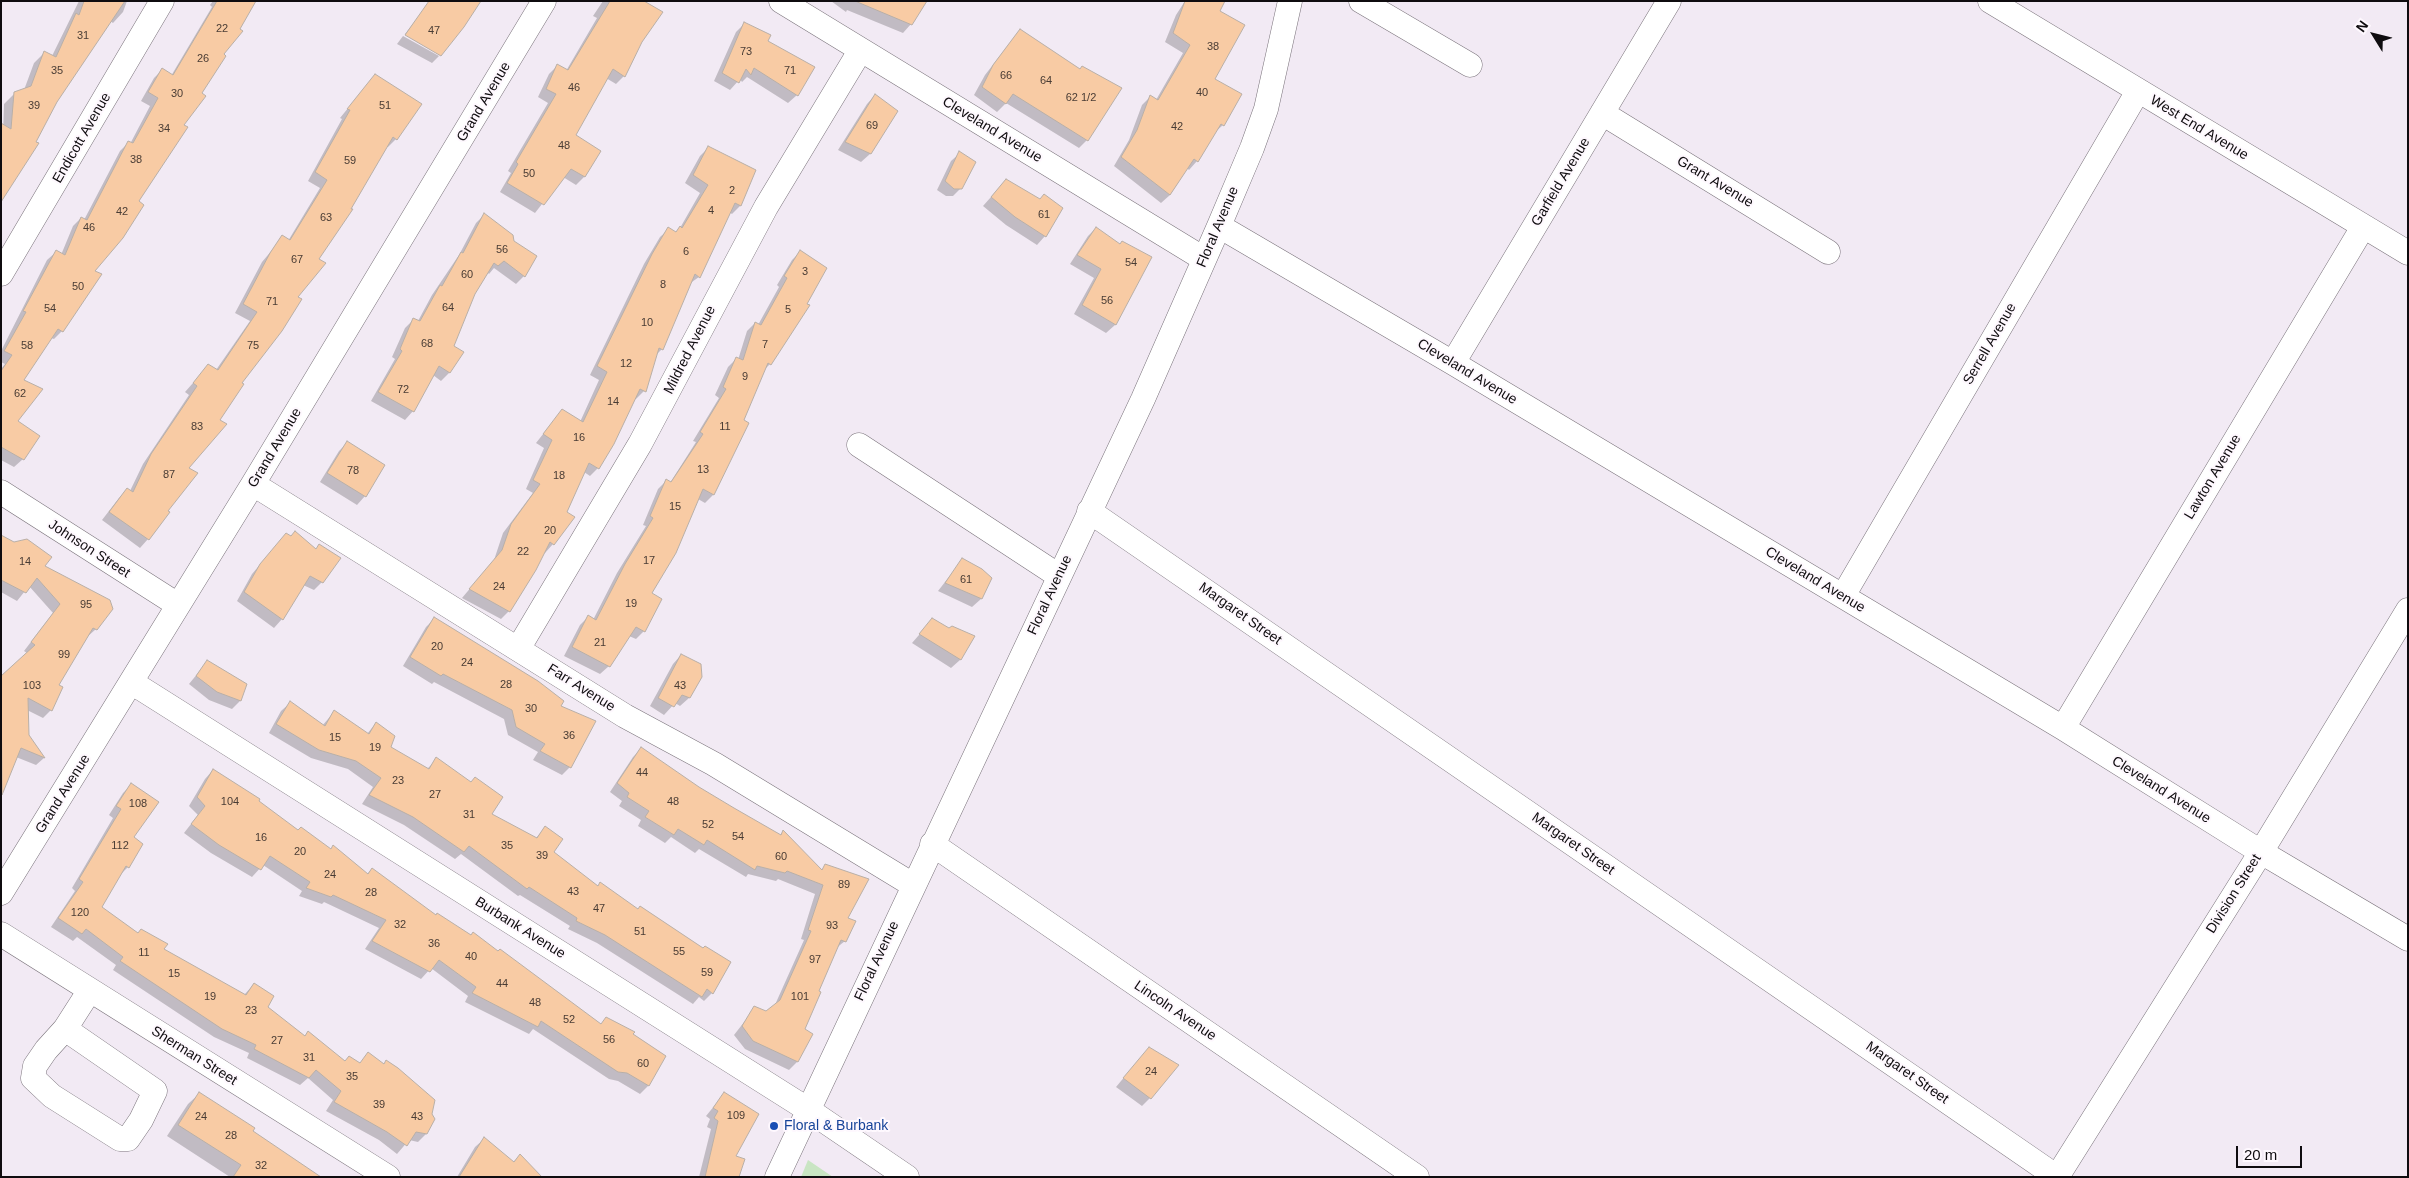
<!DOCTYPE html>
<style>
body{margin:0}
#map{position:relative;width:2409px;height:1178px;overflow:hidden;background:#f2eaf4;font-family:Arial,sans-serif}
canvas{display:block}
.frame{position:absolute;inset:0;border:2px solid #0f0c0f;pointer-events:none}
.north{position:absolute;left:2349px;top:10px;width:50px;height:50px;-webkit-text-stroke:4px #fef8fe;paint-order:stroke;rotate:306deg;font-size:14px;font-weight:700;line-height:20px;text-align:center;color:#0f0c0f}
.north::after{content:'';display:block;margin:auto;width:18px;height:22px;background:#0f0c0f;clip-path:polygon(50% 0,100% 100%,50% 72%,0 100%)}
.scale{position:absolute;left:2236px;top:1146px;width:66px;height:22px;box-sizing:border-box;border:2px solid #0f0c0f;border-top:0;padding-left:6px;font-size:15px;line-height:18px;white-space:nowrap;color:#0f0c0f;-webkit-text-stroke:4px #fef8fe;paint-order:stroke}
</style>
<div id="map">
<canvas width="2409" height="1178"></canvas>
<div class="frame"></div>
<div class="north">N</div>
<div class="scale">20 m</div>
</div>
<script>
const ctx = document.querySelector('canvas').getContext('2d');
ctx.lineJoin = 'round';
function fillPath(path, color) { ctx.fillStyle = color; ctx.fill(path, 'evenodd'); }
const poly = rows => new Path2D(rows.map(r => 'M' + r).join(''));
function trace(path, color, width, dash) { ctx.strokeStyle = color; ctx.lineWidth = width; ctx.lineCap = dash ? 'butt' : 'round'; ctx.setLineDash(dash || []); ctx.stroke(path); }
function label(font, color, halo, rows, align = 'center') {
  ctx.font = font + ' Arial,sans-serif'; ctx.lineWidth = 4; ctx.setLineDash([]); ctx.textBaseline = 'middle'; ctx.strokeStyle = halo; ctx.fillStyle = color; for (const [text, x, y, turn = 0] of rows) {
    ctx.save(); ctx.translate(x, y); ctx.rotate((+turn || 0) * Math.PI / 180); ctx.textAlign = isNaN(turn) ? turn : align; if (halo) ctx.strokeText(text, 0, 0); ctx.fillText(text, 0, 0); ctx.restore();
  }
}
fillPath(poly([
 [808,1160,833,1177,801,1177]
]), '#c9e5c3');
fillPath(poly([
 [79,1,127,1,123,12,113,23,110,21,56,101,1,198,4,104,15,93,24,90,34,63,45,52,52,56],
 [213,1,254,1,137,202,93,271,62,331,54,339,51,338,22,380,16,421,23,459,14,467,1,460,1,369,5,364,1,362,1,351,47,260,56,252,61,255,73,226,81,218,84,220,120,151,128,143,130,144,150,106,141,101,154,78,162,70,171,76,212,7,210,5],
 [603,1,641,1,641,41,624,76,616,84,606,78,574,135,600,151,584,177,576,185,563,177,535,213,500,192,511,173,508,171,548,103,538,97,549,74,557,66,566,71,597,18,593,16],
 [831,1,926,1,911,24,903,33,847,10,846,12],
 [1185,1,1218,11,1213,80,1223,125,1214,133,1197,161,1189,170,1187,168,1170,195,1161,203,1114,166,1129,140,1142,105,1150,97,1156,100,1183,53,1165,42,1176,15],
 [426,7,441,54,405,34],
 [744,24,766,41,797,95,788,103,747,77,742,82,740,79,730,90,714,81,736,32],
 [1020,30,1087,140,1079,148,1006,103,997,112,974,95,985,75],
 [403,36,439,56,432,63,397,44],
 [375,75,396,139,388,147,386,146,296,297,187,468,166,511,148,539,140,548,102,520,119,498,127,490,130,491,143,464,189,395,185,392,208,366,216,370,250,321,235,313,262,262,283,237,288,241,320,188,308,181,342,119,340,118],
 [875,95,897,111,870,154,861,162,838,150,867,104],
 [708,148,754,170,740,206,732,214,729,212,699,277,689,284,662,349,655,356,644,391,636,399,634,398,598,468,590,476,584,472,553,544,545,553,544,551,509,611,501,619,462,598,494,560,503,533,533,493,526,489,544,448,536,443,562,410,580,422,599,380,590,375,644,264,660,237,669,229,675,233,680,228,700,193,685,183,700,156],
 [960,153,961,188,953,196,946,196,937,190,951,161],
 [1006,180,1040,200,1045,236,1037,245,1006,225,983,206],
 [484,215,524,276,516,284,494,268,489,274,487,272,474,293,453,346,462,352,449,373,441,381,433,375,413,411,405,420,371,401,395,359,392,357,405,328,414,319,418,321,432,295,459,255,476,223],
 [1096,228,1130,297,1115,325,1106,333,1074,314,1094,278,1070,264,1088,236],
 [800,252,770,364,764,370,742,420,748,423,713,495,705,503,698,499,650,594,644,631,636,639,629,636,609,666,600,674,564,656,580,625,588,617,593,620,617,573,646,526,643,525,658,489,666,481,670,483,696,442,693,441,719,398,715,395,728,367,736,359,738,360,747,331,755,323,758,325,779,287,777,285,792,260],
 [347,443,384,466,365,496,357,505,320,482,339,451],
 [286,534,322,582,314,590,303,585,282,619,274,628,237,601,252,574],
 [1,539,44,567,96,629,87,637,58,685,51,710,43,718,27,710,27,735,44,758,36,765,16,757,1,791,1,678,27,653,24,651,53,613,29,586,17,601,1,592],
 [963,559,991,579,981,599,972,607,938,591],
 [434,619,559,707,570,767,562,775,533,760,538,752,508,735,504,719,434,682,432,684,403,666,426,627],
 [932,620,950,630,973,636,960,660,951,668,912,643],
 [681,655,701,676,689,698,680,706,675,703,664,715,650,706,673,664],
 [207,662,240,701,232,709,209,700,189,684],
 [290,703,322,726,334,712,367,734,376,723,389,747,427,769,437,759,490,815,535,839,545,828,553,852,597,887,600,884,712,993,704,1001,699,997,693,1004,597,943,568,929,570,926,520,895,518,896,461,854,455,859,404,825,362,804,373,787,348,769,311,758,269,733,281,711],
 [641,749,698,789,779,836,783,832,821,870,826,866,846,918,845,941,835,949,803,1030,797,1062,789,1070,745,1049,734,1035,755,1008,766,1013,774,1007,804,940,801,939,815,894,778,879,776,881,748,874,746,877,699,849,695,853,671,837,665,843,638,826,641,820,619,806,622,801,610,792,633,757],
 [213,770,298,831,367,874,372,869,435,916,601,1025,632,1034,664,1056,648,1086,640,1094,618,1081,609,1079,533,1029,529,1034,465,1002,468,996,431,968,421,979,365,949,379,928,324,902,322,904,299,896,302,891,263,865,252,877,211,853,184,833,198,815,189,806,205,779],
 [131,785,132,838,128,867,120,875,100,907,162,950,244,995,254,984,267,1007,304,1037,308,1032,344,1062,359,1064,369,1054,426,1134,418,1142,409,1140,397,1154,379,1140,326,1111,333,1100,308,1078,300,1085,247,1058,249,1053,214,1037,113,970,116,965,77,937,73,941,51,927,75,891,72,888,113,818,109,815,123,793],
 [1141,1057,1150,1098,1142,1106,1116,1087],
 [200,1093,251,1132,318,1177,230,1177,167,1136,188,1104],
 [724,1094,737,1177,699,1177,711,1129,707,1127,710,1119,706,1116],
 [484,1139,513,1162,520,1156,540,1177,457,1177,475,1147]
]), '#0003');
const building = poly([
 [84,1,125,1,57,102,36,142,39,143,1,202,1,123,11,129,14,92,31,86,44,51,56,57,76,13,79,15,84,1],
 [217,1,256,1,240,29,243,31,224,54,226,56,202,93,206,96,184,125,188,127,139,201,144,205,123,238,95,271,102,274,63,332,58,329,24,380,43,389,18,421,40,436,24,460,1,447,1,371,12,355,4,351,26,312,23,311,56,250,65,255,81,217,87,220,128,141,133,143,158,98,148,92,162,68,173,75,217,1],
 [429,1,481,1,464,27,441,56,405,35,429,1],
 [610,1,644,1,663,12,642,42,625,77,613,69,576,135,601,151,585,177,571,169,544,205,507,183,518,164,516,162,556,94,546,89,557,64,568,70,610,1],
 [855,1,927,1,912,25,855,1],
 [1185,1,1225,1,1220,11,1245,25,1215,79,1242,94,1224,126,1221,124,1198,162,1194,159,1170,195,1121,157,1137,130,1150,95,1158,100,1190,45,1173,33,1185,1],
 [744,22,771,35,768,41,815,67,798,96,754,68,751,75,746,69,739,83,722,73,744,22],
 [1020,29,1080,69,1082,66,1122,88,1088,141,1013,94,1006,104,982,87,993,65,1020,29],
 [375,74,422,104,397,140,393,137,351,209,353,209,319,259,326,263,298,297,302,299,282,331,242,383,244,384,220,420,227,424,189,468,198,473,168,511,170,512,149,540,109,512,127,488,133,492,151,454,197,386,193,383,208,364,218,370,257,312,243,304,270,253,282,235,290,240,327,180,315,172,350,110,347,109,375,74],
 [875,94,898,111,871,154,845,142,875,94],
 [708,146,756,170,741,206,735,203,700,278,695,274,663,350,659,348,646,392,640,389,614,444,599,469,589,463,567,512,575,517,554,545,550,542,536,570,510,612,469,589,502,550,511,524,540,484,533,480,552,440,543,434,562,409,583,422,607,372,597,366,652,254,668,227,676,232,680,226,682,228,708,185,693,175,708,146],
 [959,151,976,162,962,189,954,189,945,181,959,151],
 [1006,179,1040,199,1044,194,1063,208,1046,237,1015,217,991,197,1006,179],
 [484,213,513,235,514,241,537,256,525,277,504,261,498,266,494,263,475,294,454,346,464,352,450,373,439,366,414,412,378,392,402,351,400,349,413,318,420,321,440,285,442,286,461,252,463,253,484,213],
 [1096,227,1120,244,1122,241,1152,257,1116,325,1082,305,1101,269,1077,255,1096,227],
 [800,250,827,268,807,304,810,305,771,365,768,363,744,420,749,423,714,495,703,489,676,553,652,593,662,599,645,632,636,627,610,667,572,647,588,615,596,620,625,564,653,518,650,516,666,479,671,482,703,434,700,432,726,389,723,387,736,357,743,360,755,322,761,325,787,278,784,276,800,250],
 [347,441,385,465,366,497,327,473,347,441],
 [295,531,316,549,319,544,341,558,323,583,310,576,283,620,244,592,260,564,286,533,291,536,295,531],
 [1,535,14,542,27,539,52,557,45,566,110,600,113,609,97,630,93,628,59,685,63,687,52,711,28,698,29,735,45,758,21,748,2,795,1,676,35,645,31,642,60,604,37,578,26,593,1,580,1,535],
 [962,558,982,569,992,578,982,599,945,583,962,558],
 [434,617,538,681,564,701,561,706,596,721,571,768,540,751,545,744,516,727,512,710,443,674,441,676,410,657,434,617],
 [932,618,949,628,952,626,975,636,961,660,919,634,932,618],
 [681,654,701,664,702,677,690,698,682,695,674,707,658,698,681,654],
 [207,660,247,684,241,701,217,692,196,676,207,660],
 [290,701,325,726,334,710,369,734,376,722,395,736,391,747,429,769,436,757,471,782,475,777,503,797,492,814,537,838,545,826,563,839,554,852,598,886,600,882,638,909,640,906,703,948,705,946,731,962,713,994,707,989,702,997,605,935,576,921,577,918,529,887,527,889,469,846,464,852,413,817,369,795,381,778,356,761,319,750,276,724,290,701],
 [641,747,699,787,734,808,781,835,783,830,822,870,825,864,869,879,848,918,856,921,846,942,841,940,819,991,821,992,805,1029,813,1034,798,1062,753,1041,742,1026,754,1006,766,1011,780,1000,811,931,808,930,823,885,787,871,785,873,757,866,755,870,707,840,704,845,678,829,674,835,645,817,649,811,627,797,629,793,617,783,641,747],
 [213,769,260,799,259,801,298,830,301,827,331,849,333,845,368,874,372,868,436,915,437,913,471,935,473,932,498,951,500,949,601,1024,606,1017,635,1032,633,1034,666,1056,649,1086,627,1073,618,1072,541,1021,538,1027,472,993,476,987,439,960,430,972,372,941,386,920,333,895,331,897,306,888,310,882,270,856,261,870,219,845,191,824,205,806,197,797,213,769],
 [131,783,159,802,134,837,143,844,129,868,126,866,102,907,138,933,141,929,168,944,164,949,246,995,254,983,274,996,268,1007,305,1036,308,1031,345,1061,349,1056,360,1063,368,1052,384,1064,386,1060,398,1068,435,1100,432,1114,435,1119,427,1134,416,1132,407,1146,387,1132,334,1102,341,1091,316,1070,309,1078,254,1049,256,1045,222,1029,120,961,123,957,86,929,82,934,58,918,83,882,79,879,121,809,116,806,131,783],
 [1149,1047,1179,1065,1151,1099,1123,1078,1149,1047],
 [199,1092,255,1128,253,1131,321,1177,233,1177,241,1165,178,1125,199,1092],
 [724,1092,759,1114,736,1156,745,1159,739,1177,705,1177,718,1121,714,1118,718,1111,713,1108,724,1092],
 [484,1137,514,1162,520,1154,542,1177,459,1177,484,1137]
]);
fillPath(building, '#f8cba4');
trace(building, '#b8afa7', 1);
const minor = poly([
 [781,1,1204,259],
 [1361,1,1470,65],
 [1990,1,2408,253],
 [1602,113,1828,252],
 [1219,226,1453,363,2063,728,2261,852,2408,939],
 [1,274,162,1],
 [1453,363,1669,1],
 [859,445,1059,576],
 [253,484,625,716,714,764,913,885],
 [1,492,178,605],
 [1089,511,2057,1177],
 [1843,596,2138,91],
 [518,649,640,444,766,207,860,51],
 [131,682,807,1109,907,1177],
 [2063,728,2363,227],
 [932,844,1417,1177],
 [1,893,253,484,544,1],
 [1,934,388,1177],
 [65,1029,155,1091,141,1120,128,1139,120,1139,52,1096,33,1078,35,1066,46,1050,65,1029,90,990],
 [777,1177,1143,399,1219,226,1252,148,1266,109,1290,1],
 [2057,1177,2261,852,2408,610]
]);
trace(minor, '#7a737b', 25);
trace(minor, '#fff', 24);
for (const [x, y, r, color] of [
 [774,1126,5,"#1a4fb4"]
]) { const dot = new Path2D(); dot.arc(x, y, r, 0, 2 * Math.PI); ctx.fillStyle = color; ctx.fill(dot); trace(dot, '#fef8fe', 2); }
label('11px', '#493c34', null, [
 ["22",222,29],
 ["47",434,31],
 ["31",83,36],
 ["38",1213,47],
 ["73",746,52],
 ["26",203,59],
 ["35",57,71],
 ["71",790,71],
 ["66",1006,76],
 ["64",1046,81],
 ["46",574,88],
 ["40",1202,93],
 ["30",177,94],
 ["62 1/2",1081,98],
 ["39",34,106],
 ["51",385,106],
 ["69",872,126],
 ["42",1177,127],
 ["34",164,129],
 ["48",564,146],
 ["38",136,160],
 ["59",350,161],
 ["50",529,174],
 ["2",732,191],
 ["4",711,211],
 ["42",122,212],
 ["61",1044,215],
 ["63",326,218],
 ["46",89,228],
 ["56",502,250],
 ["6",686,252],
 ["67",297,260],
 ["54",1131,263],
 ["3",805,272],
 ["60",467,275],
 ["8",663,285],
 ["50",78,287],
 ["56",1107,301],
 ["71",272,302],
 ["64",448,308],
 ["54",50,309],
 ["5",788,310],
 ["10",647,323],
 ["68",427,344],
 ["7",765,345],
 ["58",27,346],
 ["75",253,346],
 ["12",626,364],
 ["9",745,377],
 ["72",403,390],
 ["62",20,394],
 ["14",613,402],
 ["83",197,427],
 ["11",725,427],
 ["16",579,438],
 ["13",703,470],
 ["78",353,471],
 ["87",169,475],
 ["18",559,476],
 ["15",675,507],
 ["20",550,531],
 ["22",523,552],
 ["17",649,561],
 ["14",25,562],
 ["61",966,580],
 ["24",499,587],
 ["19",631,604],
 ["95",86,605],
 ["21",600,643],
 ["20",437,647],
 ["99",64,655],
 ["24",467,663],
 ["28",506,685],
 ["103",32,686],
 ["43",680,686],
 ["30",531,709],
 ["36",569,736],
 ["15",335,738],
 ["19",375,748],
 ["44",642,773],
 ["23",398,781],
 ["27",435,795],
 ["104",230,802],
 ["48",673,802],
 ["108",138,804],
 ["31",469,815],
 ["52",708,825],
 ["54",738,837],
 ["16",261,838],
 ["112",120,846],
 ["35",507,846],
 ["20",300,852],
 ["39",542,856],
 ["60",781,857],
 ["24",330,875],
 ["89",844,885],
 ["43",573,892],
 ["28",371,893],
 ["47",599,909],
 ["120",80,913],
 ["32",400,925],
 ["93",832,926],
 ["51",640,932],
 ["36",434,944],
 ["55",679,952],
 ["11",144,953],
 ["40",471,957],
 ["97",815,960],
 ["59",707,973],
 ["15",174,974],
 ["44",502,984],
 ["19",210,997],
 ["101",800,997],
 ["48",535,1003],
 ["23",251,1011],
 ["52",569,1020],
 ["56",609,1040],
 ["27",277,1041],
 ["31",309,1058],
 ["60",643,1064],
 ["24",1151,1072],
 ["35",352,1077],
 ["39",379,1105],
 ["109",736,1116],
 ["24",201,1117],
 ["43",417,1117],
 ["28",231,1136],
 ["32",261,1166]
]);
label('14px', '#0f0c0f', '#fef8fe', [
 ["Grand Avenue",484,102,-59],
 ["West End Avenue",2199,128,31],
 ["Cleveland Avenue",992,130,31],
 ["Endicott Avenue",82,138,-60],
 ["Garfield Avenue",1561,182,-59],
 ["Grant Avenue",1715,182,31],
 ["Floral Avenue",1218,227,-67],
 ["Serrell Avenue",1990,344,-60],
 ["Mildred Avenue",690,350,-63],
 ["Cleveland Avenue",1467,372,31],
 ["Grand Avenue",275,448,-59],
 ["Lawton Avenue",2213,477,-59],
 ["Johnson Street",89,549,33],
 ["Cleveland Avenue",1815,580,31],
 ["Floral Avenue",1050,595,-65],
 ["Margaret Street",1240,614,35],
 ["Farr Avenue",581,688,32],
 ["Cleveland Avenue",2161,790,32],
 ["Grand Avenue",63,794,-58],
 ["Margaret Street",1573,844,35],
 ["Division Street",2234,894,-58],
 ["Burbank Avenue",520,928,32],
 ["Floral Avenue",877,961,-65],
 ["Lincoln Avenue",1175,1011,34],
 ["Sherman Street",194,1056,32],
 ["Margaret Street",1907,1073,35]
]);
label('14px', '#164399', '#fef8fe', [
 ["Floral & Burbank",784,1126]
], 'left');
</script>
